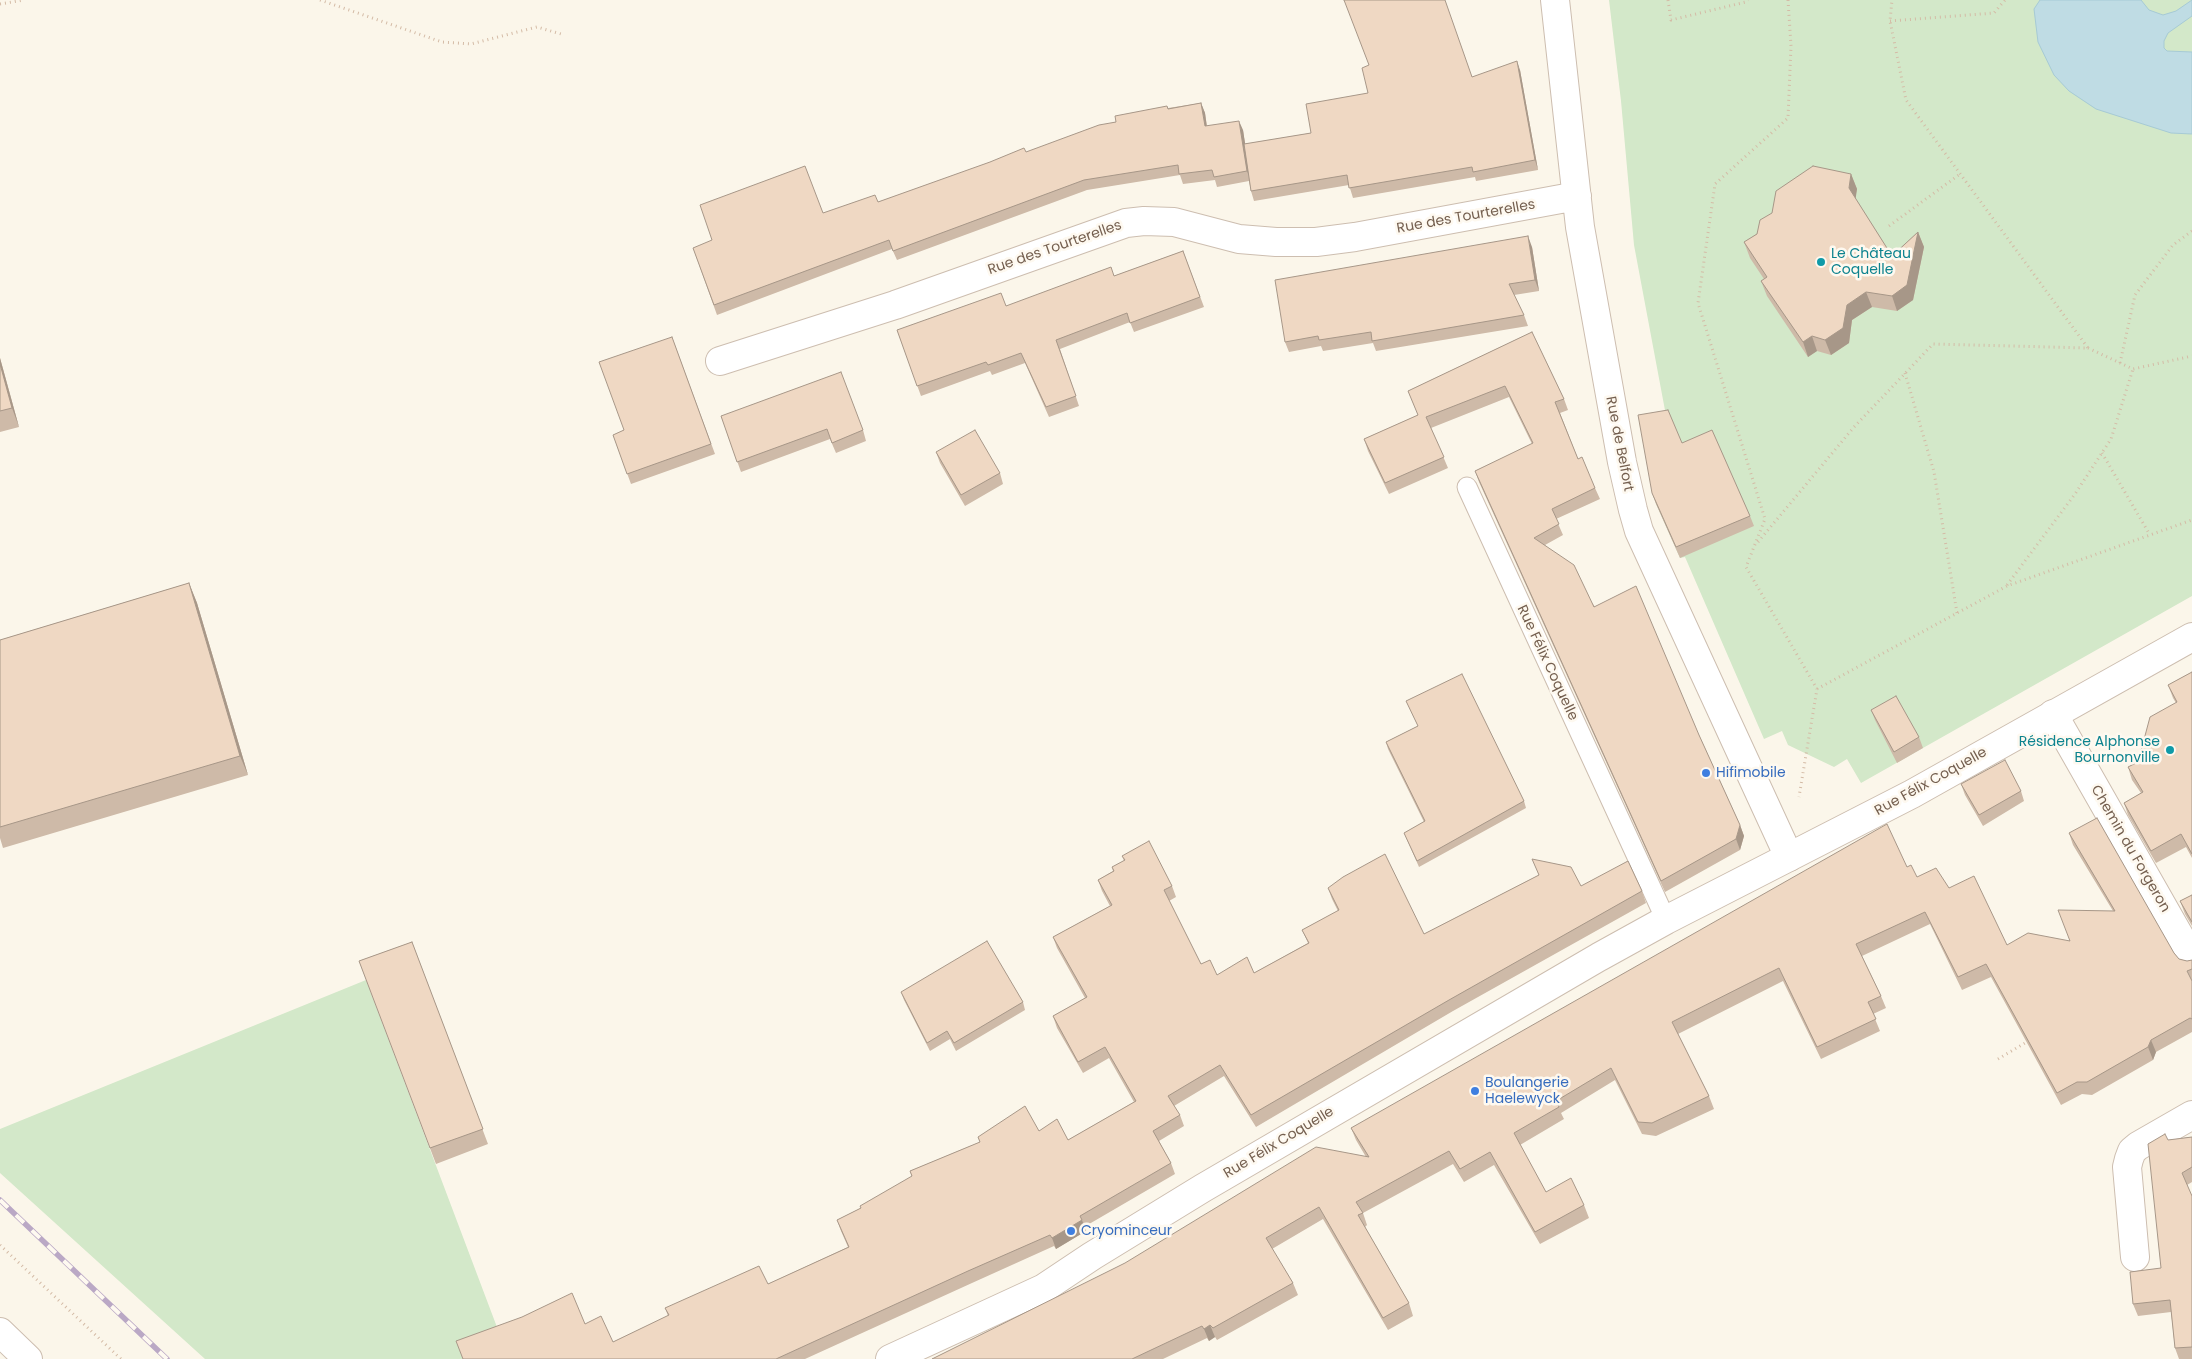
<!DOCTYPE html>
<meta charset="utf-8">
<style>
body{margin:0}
canvas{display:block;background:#fbf6ea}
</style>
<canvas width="2192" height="1359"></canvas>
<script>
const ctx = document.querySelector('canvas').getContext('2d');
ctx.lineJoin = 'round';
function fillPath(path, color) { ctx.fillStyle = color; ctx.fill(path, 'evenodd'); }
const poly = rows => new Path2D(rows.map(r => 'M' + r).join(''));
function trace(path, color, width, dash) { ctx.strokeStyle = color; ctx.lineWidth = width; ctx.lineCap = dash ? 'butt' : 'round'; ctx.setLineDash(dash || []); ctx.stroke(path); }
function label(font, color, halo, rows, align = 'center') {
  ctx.font = font + ' Poppins,sans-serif'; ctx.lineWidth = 5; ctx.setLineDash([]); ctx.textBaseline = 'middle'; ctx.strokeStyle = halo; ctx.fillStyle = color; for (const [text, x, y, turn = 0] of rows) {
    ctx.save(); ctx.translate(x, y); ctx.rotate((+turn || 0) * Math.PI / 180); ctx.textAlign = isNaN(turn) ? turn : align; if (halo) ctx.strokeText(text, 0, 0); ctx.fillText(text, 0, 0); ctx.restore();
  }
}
fillPath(poly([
 [1609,0,2192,0,2192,596,1861,783,1847,759,1834,767,1788,745,1782,731,1764,739,1685,557,1680,558,1656,504,1648,463,1667,421,1634,245,1621,101],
 [366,980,509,1359,205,1359,0,1173,0,1129]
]), '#d3e8c9');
const water = poly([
 [2040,0,2141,0,2149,10,2163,15,2176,11,2192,0,2192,16,2168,33,2164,41,2164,48,2167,51,2192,52,2192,134,2171,133,2096,109,2069,91,2054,75,2038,42,2034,9,2040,0]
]);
fillPath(water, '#bfdce4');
trace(water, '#a6cad5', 1);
const service = poly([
 [1467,487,1666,920]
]);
const minor = poly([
 [1555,0,1580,227,1622,462,1633,510,1639,531,1789,857],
 [720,361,895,305,1126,223,1144,221,1174,222,1239,239,1276,242,1316,242,1355,237,1577,196],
 [2053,714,2192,958],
 [2135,1257,2127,1167,2129,1159,2132,1151,2138,1146,2192,1115],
 [0,1332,28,1359]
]);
const tertiary = poly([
 [890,1359,1044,1288,1092,1256,1203,1188,1599,957,1666,920,1912,794,2192,637]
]);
trace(service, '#cdbeb0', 21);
trace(minor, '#cdbeb0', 30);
trace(tertiary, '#cdbeb0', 30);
trace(poly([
 [320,0,442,42,471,44,537,27,561,34],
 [1668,0,1671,20,1746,2,1748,0],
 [1788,0,1791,46,1788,118,1715,184,1698,303,1765,519,1746,567,1817,689,1799,797],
 [0,4,24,0],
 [1890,21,1994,13,2005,0],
 [1889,226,1960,174],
 [2088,348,2133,369,2192,356],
 [2120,363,2135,295,2173,245,2192,231],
 [1905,373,1934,472,1957,613],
 [2102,453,2150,535],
 [1758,542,1854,427,1933,344,2088,348,1906,100,1890,21,1892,0],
 [2007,585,2075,494,2111,439,2133,369],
 [1817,689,2007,586,2192,520],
 [1998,1059,2030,1040],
 [0,1245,121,1359]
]), '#d4bba6', 3, [1, 4]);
trace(service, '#fff', 19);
trace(minor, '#fff', 28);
trace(tertiary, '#fff', 28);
const rail = poly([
 [0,1200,167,1359]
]);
trace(rail, '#baa8c5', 5.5);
trace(rail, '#fef9f0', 4, [11]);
fillPath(poly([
 [1520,70,1538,170,1476,181,1475,177,1353,198,1349,185,1254,201,1251,191,1249,181,1217,187,1215,180,1183,184,1180,175,1087,190,897,260,892,249,717,315,693,248,823,213,878,202,1116,122,1168,108,1201,103,1205,113,1207,126,1243,130,1245,144,1311,133,1472,77],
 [1851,174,1857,189,1855,198,1892,256,1918,232,1924,247,1913,300,1897,311,1872,307,1852,320,1849,343,1831,355,1817,351,1808,357,1767,296,1761,281,1764,279,1750,258,1744,242],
 [1532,247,1539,291,1514,295,1524,315,1528,326,1376,351,1373,343,1323,351,1321,346,1289,352,1285,342],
 [1183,251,1204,307,1134,332,1130,322,1060,349,1079,406,1049,417,1025,363,992,375,990,371,921,396,897,330,1006,306,1114,276],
 [1532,332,1564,399,1568,410,1560,413,1578,459,1595,488,1600,499,1556,519,1563,535,1545,545,1699,735,1740,825,1744,836,1740,850,1665,892,1479,482,1475,471,1532,444,1509,397,1431,428,1448,468,1389,494,1368,451,1364,439,1418,415,1408,391],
 [672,337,715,454,631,484,613,435,624,430],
 [0,358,19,427,0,432],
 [721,416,863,430,866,441,836,453,830,439,741,472],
 [1682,443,1750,516,1754,526,1680,558,1656,504,1652,493],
 [936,452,1000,473,1003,484,965,506,940,463],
 [189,583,197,603,248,775,3,848,0,838,0,640],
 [2192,672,2192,858,2186,847,2156,863,2128,815,2124,803,2141,793,2132,780,2128,767,2138,762,2176,703,2173,698,2168,685],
 [1406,701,1524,801,1526,808,1419,867,1404,833,1424,822,1388,749,1386,742,1418,726],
 [1871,710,1919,737,1923,748,1897,763,1875,720],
 [1961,784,2021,791,2024,801,1983,826,1965,795],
 [2069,833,2174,953,2179,959,2187,961,2192,960,2192,1032,2156,1052,2153,1060,2092,1095,2082,1094,2061,1105,1991,977,1962,990,1930,924,1862,956,1881,996,1886,1008,1873,1014,1880,1031,1821,1059,1783,981,1678,1034,1709,1096,1714,1109,1656,1136,1642,1134,1615,1080,1561,1113,1564,1119,1520,1145,1546,1192,1584,1205,1589,1218,1540,1244,1494,1165,1464,1182,1453,1164,1363,1213,1367,1225,1365,1227,1409,1303,1413,1316,1388,1330,1323,1219,1272,1249,1293,1283,1298,1295,1217,1340,1215,1337,1209,1341,1207,1338,1163,1359,932,1359,1366,1157,1356,1140,1351,1128,1907,867,1917,877,1949,888,2007,945,2069,941,2113,911,2073,845],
 [1122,856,1172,886,1176,897,1169,901,1201,964,1217,975,1254,973,1308,943,1302,930,1338,911,1332,899,1328,888,1424,934,1539,875,1532,859,1581,886,1642,891,1646,903,1453,1011,1256,1127,1224,1076,1174,1106,1180,1115,1184,1126,1159,1141,1171,1163,1175,1174,1084,1227,1086,1231,1056,1249,1054,1246,972,1283,805,1359,462,1359,585,1324,613,1342,668,1316,665,1308,768,1284,848,1247,841,1231,837,1220,861,1208,912,1177,910,1171,980,1142,978,1137,1039,1131,1068,1140,1134,1102,1109,1058,1083,1073,1057,1028,1053,1016,1085,998,1057,948,1053,937,1110,906,1102,891,1098,880,1113,871,1112,867,1124,861],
 [2192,895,2192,926,2185,914,2180,901],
 [412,942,488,1144,436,1164,359,961],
 [901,992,1023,1002,1025,1010,956,1051,950,1039,930,1051,904,1000],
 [2192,1137,2192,1182,2187,1185,2192,1196,2192,1359,2179,1359,2175,1348,2171,1312,2138,1316,2133,1304,2161,1268,2168,1140]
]), '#cebaa8');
fillPath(poly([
 [1517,61,1520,70,1538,170,1535,160],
 [1201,103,1205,113,1208,136,1205,126],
 [1239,121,1243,130,1251,181,1247,171],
 [1851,174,1857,189,1855,203,1849,188],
 [1918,232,1924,247,1913,300,1897,311,1892,296],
 [1528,236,1532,247,1539,291,1535,280],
 [1866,292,1872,307,1852,320,1849,343,1831,355,1825,340,1847,305],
 [1812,336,1817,351,1808,357,1803,342],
 [0,358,19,427,12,408,0,364],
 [189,583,197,603,248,775,240,756],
 [1740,825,1744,836,1740,850,1736,839],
 [2151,1040,2156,1052,2153,1060,2148,1047],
 [1082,1220,1086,1231,1056,1249,1052,1238],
 [1210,1325,1215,1337,1209,1341,1204,1329]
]), '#a79788');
const building = poly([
 [1344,0,1445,0,1472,77,1517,61,1535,160,1473,172,1472,167,1349,188,1347,175,1251,191,1244,144,1311,133,1306,104,1368,93,1362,68,1369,65,1344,0],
 [1201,103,1205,126,1239,121,1247,171,1214,177,1212,170,1179,174,1178,165,1084,180,893,251,889,240,714,305,693,248,712,240,700,205,805,166,823,213,875,195,878,202,990,162,1024,148,1026,152,1099,125,1116,122,1115,116,1167,106,1168,109,1201,103],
 [1813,166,1851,174,1849,188,1892,256,1918,232,1907,285,1892,296,1866,292,1847,305,1843,328,1825,340,1812,336,1803,342,1761,281,1767,277,1744,242,1757,234,1760,220,1772,213,1776,191,1813,166],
 [1528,236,1535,280,1509,284,1524,315,1372,341,1371,332,1319,340,1318,336,1285,342,1275,280,1528,236],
 [1183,251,1200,297,1130,323,1127,313,1056,340,1076,396,1046,407,1021,353,988,365,986,362,917,386,897,330,1001,293,1006,306,1111,267,1114,276,1183,251],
 [1532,332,1564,399,1555,402,1578,459,1582,457,1595,488,1552,509,1559,524,1534,538,1574,565,1594,607,1636,586,1699,735,1740,825,1736,839,1661,881,1475,471,1533,443,1505,386,1426,417,1444,457,1385,483,1364,439,1418,415,1408,391,1532,332],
 [672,337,711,444,627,474,613,435,624,430,599,362,672,337],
 [0,364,12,408,0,411,0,364],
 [841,372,863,430,832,443,827,429,737,462,721,416,841,372],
 [1668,410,1682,443,1712,430,1750,516,1676,547,1652,493,1638,415,1668,410],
 [975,430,1000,473,961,495,936,452,975,430],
 [189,583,240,756,0,827,0,640,189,583],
 [2192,672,2192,854,2181,834,2151,851,2124,803,2143,792,2128,767,2138,762,2150,717,2177,702,2168,685,2192,672],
 [1462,674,1524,801,1417,861,1404,833,1425,821,1386,742,1418,726,1406,701,1462,674],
 [1896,696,1919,737,1894,752,1871,710,1896,696],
 [2005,760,2021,791,1979,815,1961,784,2005,760],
 [2097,818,2174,953,2179,959,2187,961,2192,960,2192,969,2187,971,2192,981,2192,1019,2190,1018,2151,1040,2148,1047,2087,1082,2077,1082,2057,1093,1986,964,1958,977,1925,912,1856,944,1881,996,1868,1002,1876,1019,1817,1047,1779,968,1672,1022,1709,1096,1652,1123,1638,1122,1611,1068,1556,1101,1559,1107,1514,1133,1546,1192,1571,1178,1584,1205,1535,1232,1490,1152,1460,1169,1449,1151,1356,1202,1363,1213,1358,1215,1409,1303,1383,1318,1319,1207,1266,1238,1293,1283,1213,1328,1210,1325,1204,1329,1202,1326,1132,1359,932,1359,1125,1263,1316,1147,1369,1157,1351,1128,1887,824,1907,867,1911,865,1917,877,1936,868,1949,888,1974,876,2007,945,2028,933,2070,941,2058,910,2115,911,2069,833,2097,818],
 [1149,841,1172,886,1164,890,1201,964,1210,960,1217,975,1247,957,1254,973,1309,943,1302,930,1339,910,1328,888,1343,877,1385,854,1424,934,1539,875,1532,859,1571,867,1581,886,1628,861,1642,891,1449,1000,1251,1115,1220,1065,1168,1096,1180,1115,1153,1131,1171,1163,1080,1216,1082,1220,1052,1238,1050,1235,968,1271,776,1359,463,1359,456,1341,522,1317,572,1293,585,1324,601,1316,613,1342,669,1315,665,1308,759,1266,768,1284,849,1247,837,1220,861,1208,860,1206,912,1176,910,1171,980,1142,978,1137,1025,1106,1039,1131,1057,1119,1068,1140,1136,1101,1105,1047,1078,1062,1053,1016,1087,997,1053,937,1112,905,1098,880,1114,871,1112,867,1125,860,1122,856,1149,841],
 [2192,895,2192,922,2180,901,2192,895],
 [987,941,1023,1002,954,1043,947,1031,927,1043,901,992,987,941],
 [412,942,483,1129,430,1148,359,961,412,942],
 [2165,1134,2168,1140,2192,1137,2192,1167,2182,1173,2192,1196,2192,1347,2175,1348,2170,1300,2133,1304,2130,1272,2161,1268,2148,1144,2165,1134]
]);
fillPath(building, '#efd8c3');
trace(building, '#a79788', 1);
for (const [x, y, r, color] of [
 [1821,262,5,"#0f9aa8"],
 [2170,750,5,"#0f9aa8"],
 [1706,773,5,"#3f7fe0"],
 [1475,1091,5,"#3f7fe0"],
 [1071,1231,5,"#3f7fe0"]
]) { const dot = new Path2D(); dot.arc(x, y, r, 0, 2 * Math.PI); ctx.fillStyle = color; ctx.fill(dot); trace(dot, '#fef9f0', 2); }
label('14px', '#745f4f', '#fef9f0', [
 ["Rue des Tourterelles",1466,217,-10],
 ["Rue des Tourterelles",1055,248,-19],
 ["Rue de Belfort",1619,444,79],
 ["Rue Félix Coquelle",1547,663,65],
 ["Rue Félix Coquelle",1931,782,-29],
 ["Chemin du Forgeron",2130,849,60],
 ["Rue Félix Coquelle",1279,1143,-31]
]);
label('14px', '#0d838f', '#fef9f0', [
 ["Le Château",1831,254],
 ["Coquelle",1831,270],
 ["Résidence Alphonse",2160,742,"right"],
 ["Bournonville",2160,758,"right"]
], 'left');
label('14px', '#366cbe', '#fef9f0', [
 ["Hifimobile",1716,773],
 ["Boulangerie",1485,1083],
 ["Haelewyck",1485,1099],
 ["Cryominceur",1081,1231]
], 'left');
</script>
